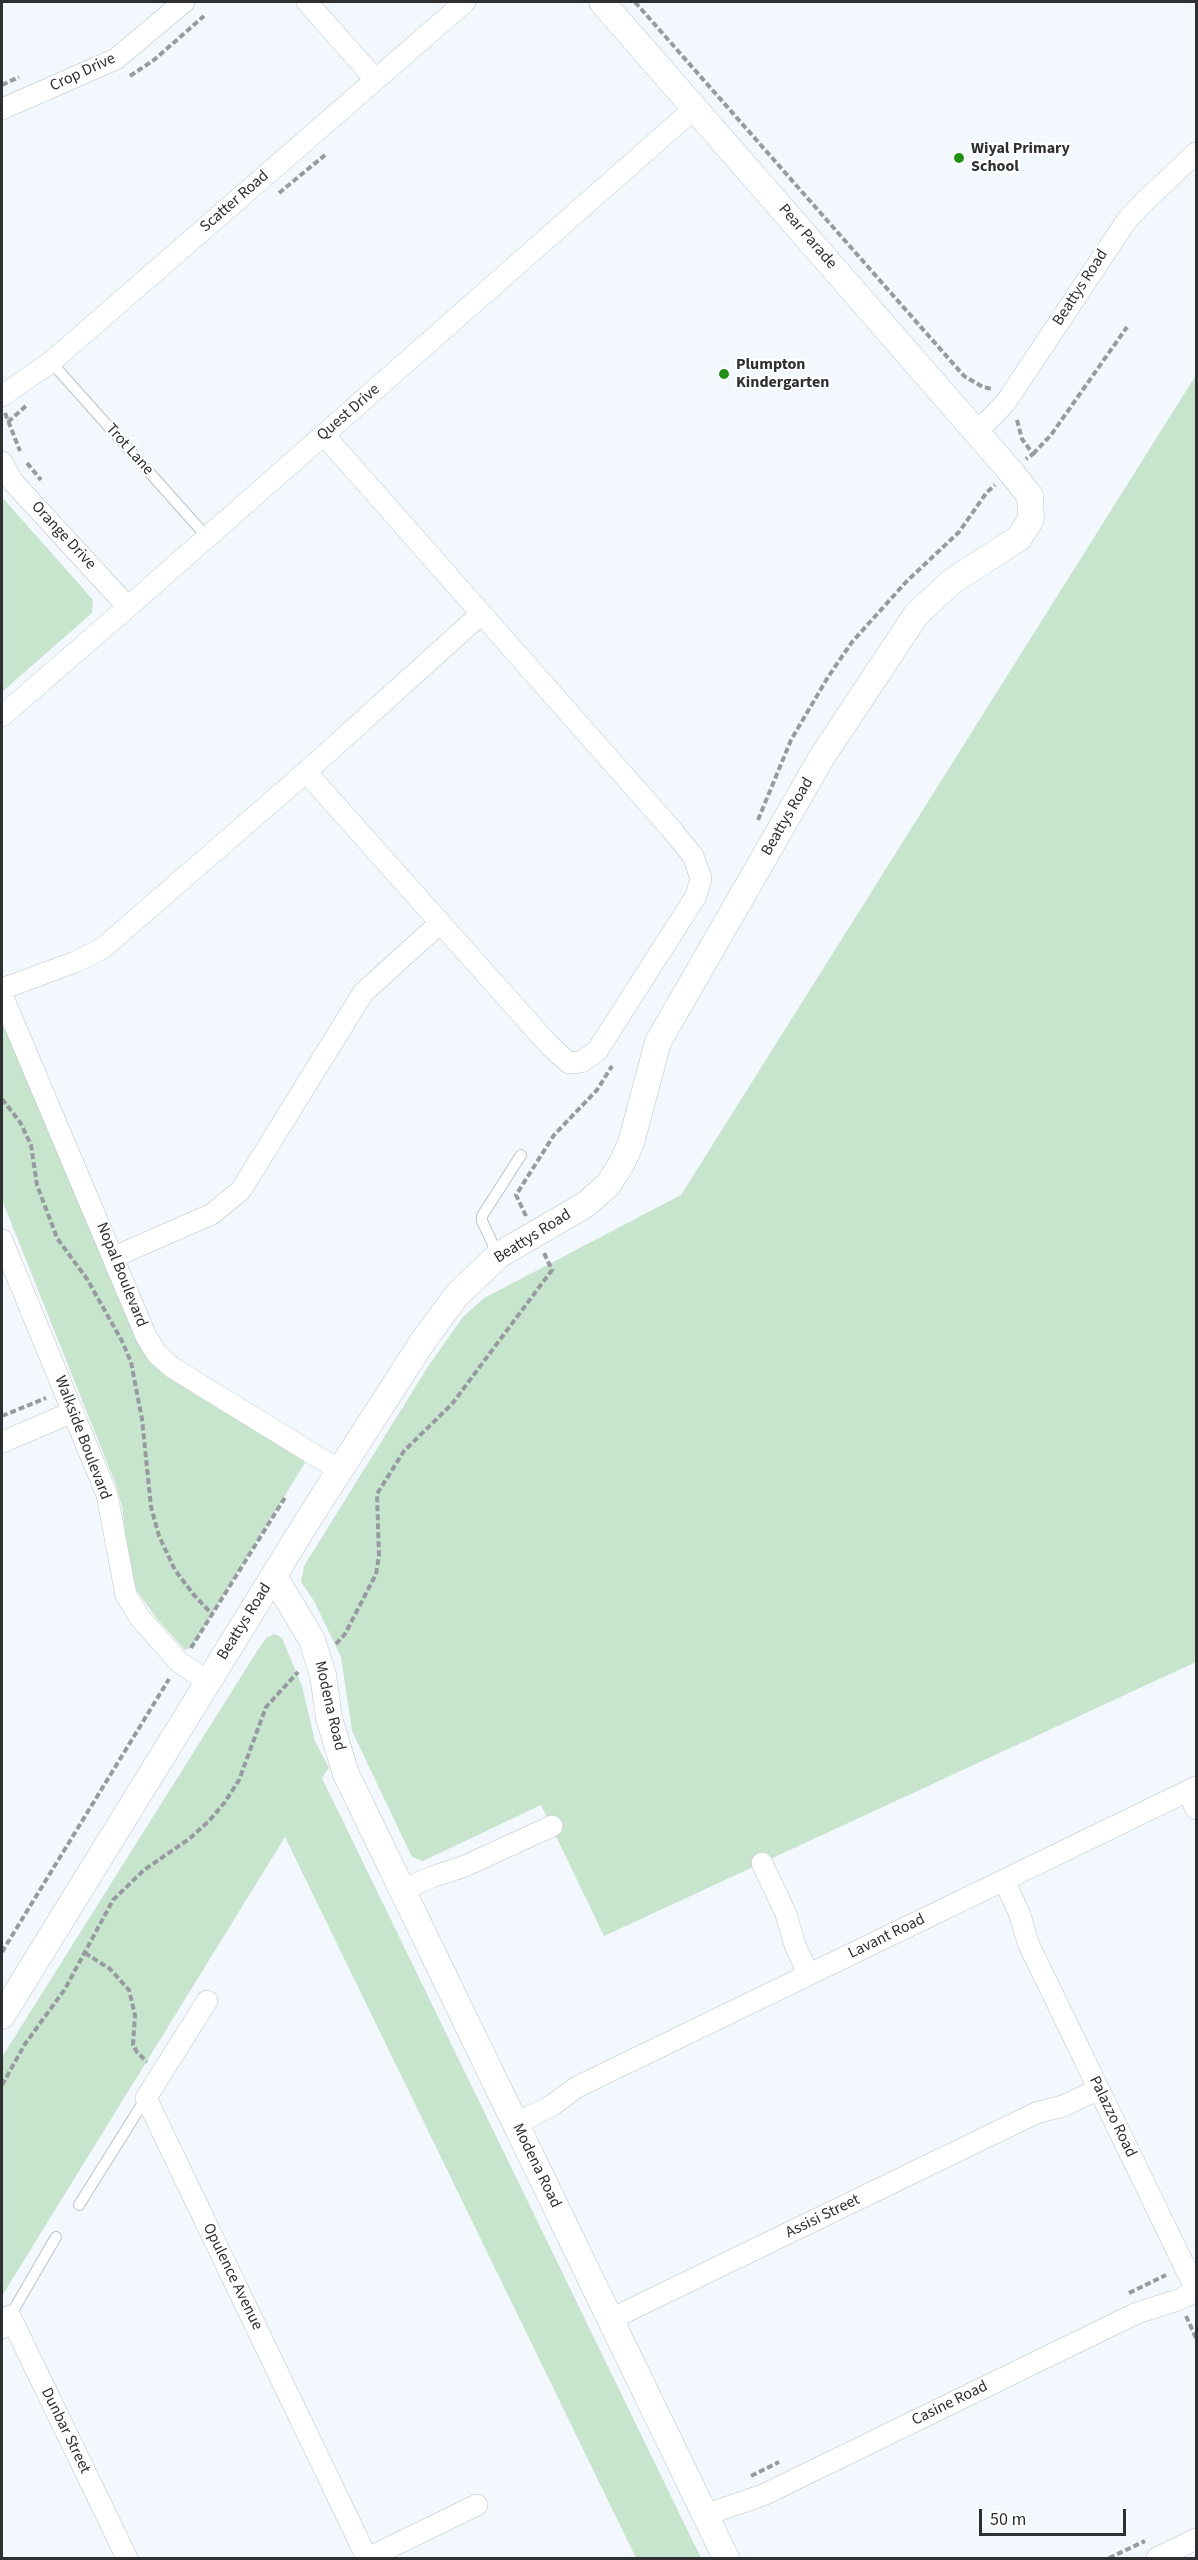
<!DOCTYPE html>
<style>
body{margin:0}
#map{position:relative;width:1198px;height:2560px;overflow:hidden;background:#f3f7fe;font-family:"Source Sans 3",sans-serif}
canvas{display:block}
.frame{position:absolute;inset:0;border:3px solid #2d2f31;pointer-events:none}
.scale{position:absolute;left:979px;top:2509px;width:147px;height:27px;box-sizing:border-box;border:3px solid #2d2f31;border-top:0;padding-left:8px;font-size:18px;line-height:21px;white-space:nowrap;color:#2d2f31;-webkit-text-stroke:4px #fff;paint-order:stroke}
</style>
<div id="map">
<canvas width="1198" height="2560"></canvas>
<div class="frame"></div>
<div class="scale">50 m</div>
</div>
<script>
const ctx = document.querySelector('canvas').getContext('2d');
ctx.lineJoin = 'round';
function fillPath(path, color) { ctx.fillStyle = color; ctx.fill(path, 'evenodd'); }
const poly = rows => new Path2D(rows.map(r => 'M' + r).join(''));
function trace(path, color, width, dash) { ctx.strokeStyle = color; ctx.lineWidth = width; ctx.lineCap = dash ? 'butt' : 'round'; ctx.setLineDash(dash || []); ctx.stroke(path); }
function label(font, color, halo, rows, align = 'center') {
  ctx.font = font + ' "Source Sans 3",sans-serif'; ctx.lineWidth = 4.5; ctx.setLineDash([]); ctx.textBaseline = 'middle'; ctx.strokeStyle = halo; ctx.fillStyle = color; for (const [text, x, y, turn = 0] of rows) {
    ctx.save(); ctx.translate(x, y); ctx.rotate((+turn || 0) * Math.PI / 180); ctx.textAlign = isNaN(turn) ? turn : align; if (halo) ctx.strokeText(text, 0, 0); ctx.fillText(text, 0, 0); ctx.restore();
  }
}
fillPath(poly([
 [1196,375,1196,1662,604,1936,541,1805,423,1861,412,1857,352,1731,341,1657,314,1601,301,1582,304,1566,429,1365,463,1317,484,1298,681,1195],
 [2,497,93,600,92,613,2,692],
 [2,995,146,1336,311,1453,192,1647,185,1650,157,1619,137,1591,130,1570,122,1507,116,1485,2,1200],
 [275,1634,282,1638,302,1686,315,1741,329,1768,322,1778,701,2558,636,2558,285,1837,2,2296,2,2057,259,1648,267,1637]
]), '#c7e5cc');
const service = poly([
 [51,362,207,537],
 [498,1255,482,1221,482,1216,521,1155],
 [79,2205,146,2098],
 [10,2316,56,2237]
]);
const minor = poly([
 [307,2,375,79],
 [2,109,116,59,184,2],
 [2,396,51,362,465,2],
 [977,432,1006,402,1127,220,1146,200,1196,153],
 [2,462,13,482,128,607],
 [2,716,128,607,695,108],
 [306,772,549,1045,569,1063,581,1062,597,1051,696,896,701,878,693,856,672,830,324,435],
 [2,989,75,962,103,948,306,772,481,614],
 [2,995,146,1336,157,1354,173,1368,339,1470],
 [2,1240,107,1495,126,1595,140,1618,179,1662,208,1682],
 [114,1257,212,1214,241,1190,363,993,440,923],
 [2,1442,73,1412],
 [1188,1791,1196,1809],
 [762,1863,786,1914,795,1945,808,1974],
 [1004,1880,1020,1915,1028,1943,1196,2290],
 [402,1890,432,1877,465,1866,552,1826],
 [207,2001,146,2098,367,2558],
 [515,2124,551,2106,577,2087,1196,1787],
 [611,2319,1036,2113,1063,2106,1099,2089],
 [2,2328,10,2316,127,2558],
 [705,2515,763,2495,1137,2313,1178,2300,1196,2291],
 [368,2558,477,2505],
 [1157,2558,1196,2539]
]);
const tertiary = poly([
 [274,1576,312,1640,323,1675,329,1718,346,1774,726,2558],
 [2,2016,313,1512,423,1341,457,1295,499,1255,585,1205,608,1185,622,1163,631,1143,658,1042,823,755,916,615,951,582,1019,538,1031,519,1030,496,1011,472,602,2]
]);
trace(service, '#bec2c8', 12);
trace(minor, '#bec2c8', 22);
trace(tertiary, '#bec2c8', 27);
trace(poly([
 [635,2,964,376,983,387,992,389],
 [130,76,154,60,204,16],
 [2,85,19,77],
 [279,193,325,155],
 [5,413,20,451],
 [1017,420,1022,439,1033,454,1026,459],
 [8,422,28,404],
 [1033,454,1051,435,1127,327],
 [27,463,41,480],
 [758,820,791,740,828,677,852,642,906,582,959,532,987,492,995,485],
 [2,1099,20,1122,31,1145,37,1185,57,1238,87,1279,122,1341,131,1362,142,1419,151,1507,159,1536,175,1570,194,1595,212,1614],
 [526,1216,516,1195,554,1135,597,1090,612,1066],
 [2,1416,46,1398],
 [336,1644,345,1634,376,1574,379,1556,377,1494,404,1451,452,1404,552,1270,544,1253],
 [191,1648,286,1496],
 [2,1952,169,1679],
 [85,1953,110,1969,129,1990,135,2015,133,2045,137,2052,147,2062],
 [2,2085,25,2044,65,1989,113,1900,144,1870,189,1839,209,1821,225,1802,239,1780,266,1707,298,1672],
 [1129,2293,1166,2275],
 [1186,2316,1196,2338],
 [751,2476,779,2462],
 [1109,2558,1145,2541]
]), '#979b9f', 4, [6, 3]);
trace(service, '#fff', 10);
trace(minor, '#fff', 21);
trace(tertiary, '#fff', 26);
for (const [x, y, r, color] of [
 [959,158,6,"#218f14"],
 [724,374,6,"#218f14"]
]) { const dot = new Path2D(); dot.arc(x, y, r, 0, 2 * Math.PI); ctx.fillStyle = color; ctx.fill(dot); trace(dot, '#fff', 2); }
label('16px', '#2d2f31', '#fff', [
 ["Crop Drive",83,73,-25],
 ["Scatter Road",235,202,-41],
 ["Pear Parade",807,237,49],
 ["Beattys Road",1081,288,-57],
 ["Quest Drive",349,413,-41],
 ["Trot Lane",129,450,48],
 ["Orange Drive",63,536,47],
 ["Beattys Road",788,817,-60],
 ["Beattys Road",533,1237,-32],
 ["Nopal Boulevard",121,1275,68],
 ["Walkside Boulevard",82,1438,69],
 ["Beattys Road",245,1622,-58],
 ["Modena Road",329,1706,77],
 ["Lavant Road",887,1937,-26],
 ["Palazzo Road",1112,2117,64],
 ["Modena Road",536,2166,64],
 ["Assisi Street",823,2217,-26],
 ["Opulence Avenue",232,2277,64],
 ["Casine Road",950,2404,-26],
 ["Dunbar Street",65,2431,64]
]);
label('bold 16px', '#2d2f31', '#fff', [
 ["Wiyal Primary",971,149],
 ["School",971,167],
 ["Plumpton",736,365],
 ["Kindergarten",736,383]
], 'left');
</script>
